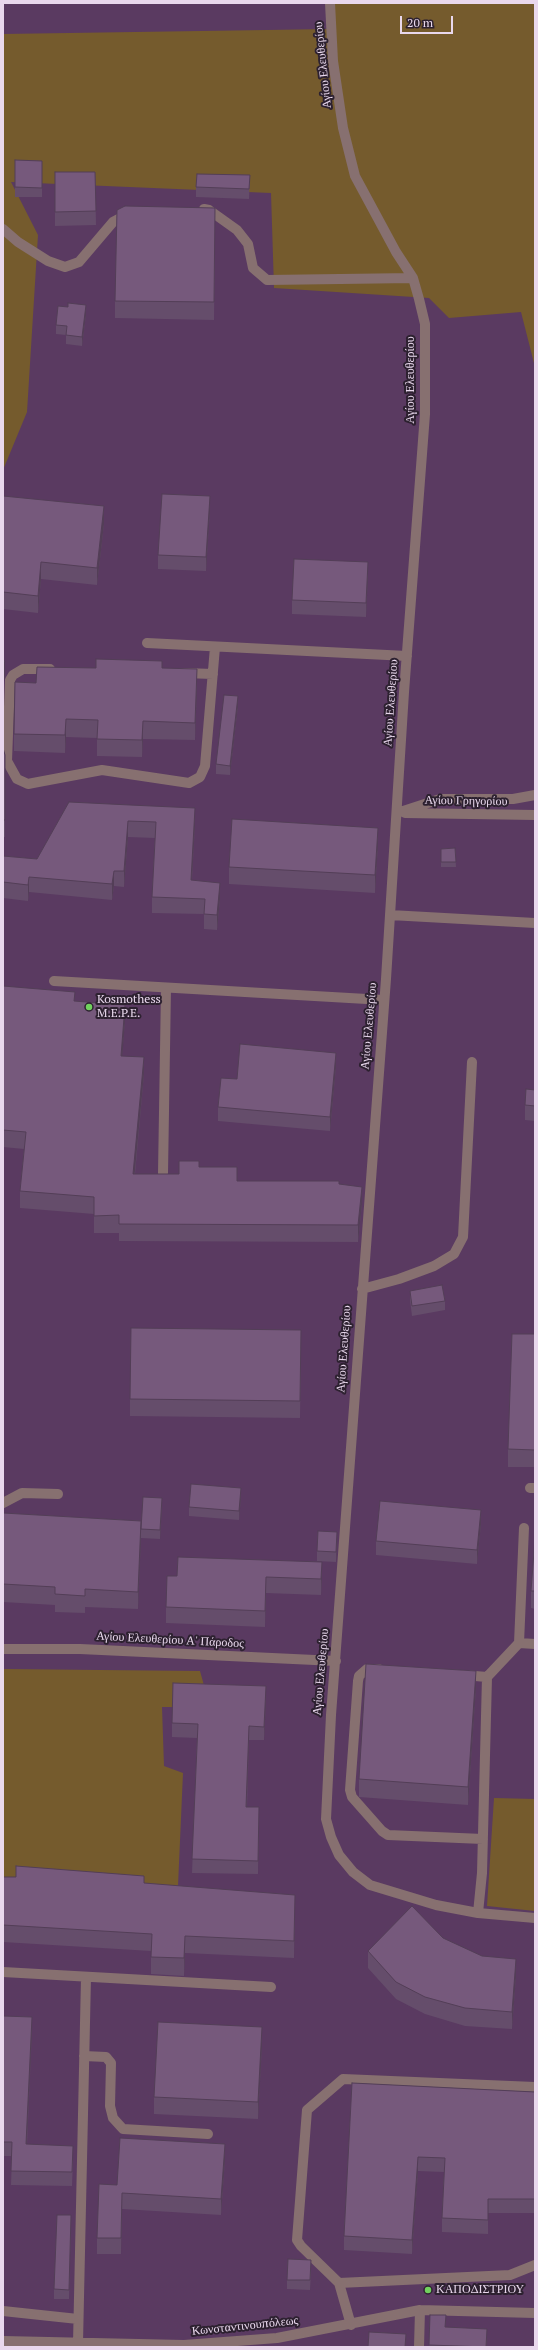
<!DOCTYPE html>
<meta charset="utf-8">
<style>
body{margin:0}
#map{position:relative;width:538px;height:2350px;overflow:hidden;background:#4f3455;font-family:"PT Serif",serif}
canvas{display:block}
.frame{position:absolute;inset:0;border:4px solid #e9d8ed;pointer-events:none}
.scale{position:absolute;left:400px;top:16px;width:53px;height:18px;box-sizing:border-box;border:2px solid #e9d8ed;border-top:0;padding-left:5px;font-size:12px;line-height:14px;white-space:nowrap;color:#e9d8ed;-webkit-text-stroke:3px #2d2130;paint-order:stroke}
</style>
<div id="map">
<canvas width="538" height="2350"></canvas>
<div class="frame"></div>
<div class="scale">20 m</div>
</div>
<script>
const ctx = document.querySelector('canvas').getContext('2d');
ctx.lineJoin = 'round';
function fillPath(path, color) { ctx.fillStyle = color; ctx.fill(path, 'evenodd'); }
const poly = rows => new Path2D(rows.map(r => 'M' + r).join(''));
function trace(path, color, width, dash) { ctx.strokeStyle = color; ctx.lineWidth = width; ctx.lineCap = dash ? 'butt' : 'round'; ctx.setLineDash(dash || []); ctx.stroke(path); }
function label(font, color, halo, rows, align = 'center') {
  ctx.font = font + ' "PT Serif",serif'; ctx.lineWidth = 4; ctx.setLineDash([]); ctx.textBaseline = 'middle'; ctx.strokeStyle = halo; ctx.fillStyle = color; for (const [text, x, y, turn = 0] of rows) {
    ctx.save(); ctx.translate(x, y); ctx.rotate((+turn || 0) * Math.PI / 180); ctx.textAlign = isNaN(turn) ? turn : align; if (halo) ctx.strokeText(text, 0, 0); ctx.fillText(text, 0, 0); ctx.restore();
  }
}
fillPath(poly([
 [3,3,535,3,535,2347,3,2347]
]), '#5a3a61');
fillPath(poly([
 [330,3,535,3,535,367,521,312,449,318,429,298,274,288,271,193,11,182,38,235,27,412,3,470,3,34,332,29],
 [3,1669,200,1671,210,1707,162,1707,164,1766,183,1773,178,1886,3,1877],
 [494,1798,535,1799,535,1911,487,1906]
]), '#755b2d');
trace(poly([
 [330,3,333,61,343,128,355,176,396,252,413,278,419,299,425,324,425,414,404,692,386,979,331,1715,326,1819,331,1837,339,1855,353,1872,370,1885,436,1905,478,1913,535,1918],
 [204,209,209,210,237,230,248,244,253,268,267,280,413,278],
 [3,229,18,242,48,261,65,267,79,262,113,222,128,214],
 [147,643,407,656],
 [50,669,23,669,13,675,10,680,7,761,17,779,28,784,33,783,102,770,189,783,200,777,205,766,215,647],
 [184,673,213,674],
 [397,813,440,799,513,799,535,795],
 [405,813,535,815],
 [390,915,535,923],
 [54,981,384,1000],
 [163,1173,166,988],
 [362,1289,399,1279,434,1266,454,1254,463,1237,472,1062],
 [530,1488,535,1488],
 [3,1503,22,1493,58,1494],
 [519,1643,535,1644],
 [3,1649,80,1649,336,1661],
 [379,1669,367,1669,359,1676,358,1681,350,1790,352,1797,382,1831,388,1835,483,1839],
 [463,1675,487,1677,482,1873,478,1913],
 [487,1677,519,1643,524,1528],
 [3,1972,271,1987],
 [84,2056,106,2057,111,2063,110,2106,113,2118,123,2129,208,2134],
 [339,2283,510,2275,535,2265],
 [3,2311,78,2319],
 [351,2325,339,2283,301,2246,297,2240,307,2110,343,2079,535,2087],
 [3,2341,184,2345,277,2338,420,2310,535,2313],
 [78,2343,86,1977],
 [419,2347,420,2310]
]), '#877070', 10);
fillPath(poly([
 [15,160,42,161,42,197,15,197],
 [55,172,95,172,96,225,55,226],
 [250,175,249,199,196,197,196,187],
 [215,225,214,320,115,318,115,301],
 [86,315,82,346,66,344,66,335,56,334,56,325],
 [3,496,104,524,97,585,41,579,38,613,3,609],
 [210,510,206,571,158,569,158,555],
 [368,575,366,617,292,614,292,600],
 [96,668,162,668,197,686,195,740,143,739,142,757,97,756,97,738,66,737,65,753,14,751,14,734,36,683],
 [238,706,230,775,216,774,216,764],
 [3,748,5,755,5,837,3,837],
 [69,802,195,824,192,880,220,899,217,930,204,929,204,914,152,913,152,897,155,838,128,837,124,887,114,886,112,900,29,892,28,901,3,898,3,856,37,859],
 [378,845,375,893,229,884,229,867],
 [455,848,456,867,441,867,441,849],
 [3,986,75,1001,125,1022,122,1056,144,1074,135,1174,179,1174,199,1167,237,1181,339,1184,362,1204,358,1242,119,1241,119,1233,94,1233,94,1214,20,1208,20,1191,24,1149,3,1147],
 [336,1067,330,1131,218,1121,218,1107,237,1079],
 [535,1090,535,1121,525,1120,525,1105],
 [410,1291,445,1301,445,1310,412,1316,410,1300],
 [535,1334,535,1467,508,1467,508,1449],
 [301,1348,300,1418,130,1416,130,1399],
 [241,1497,239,1520,189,1516,189,1507],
 [162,1507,160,1539,141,1538,138,1609,85,1607,85,1613,55,1612,55,1605,3,1602,3,1513,141,1521],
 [481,1524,477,1564,376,1555,376,1541],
 [535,1539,535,1609,531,1608,531,1591],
 [337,1542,336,1562,317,1561,317,1551],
 [178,1557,322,1578,321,1595,266,1593,265,1627,166,1623,166,1607,177,1576],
 [476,1688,468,1805,359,1797,359,1779],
 [266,1700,264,1740,249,1740,247,1807,259,1821,258,1874,192,1873,197,1738,172,1737,172,1723],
 [3,1877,144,1883,295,1912,294,1958,185,1953,184,1976,151,1974,151,1951,3,1942],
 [443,1938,516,1976,512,2029,465,2026,425,2014,396,1999,368,1968,368,1951],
 [3,2016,32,2031,27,2144,73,2159,72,2186,11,2185,12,2156,3,2156],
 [262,2045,258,2119,154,2114,154,2097],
 [352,2083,535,2092,535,2213,488,2213,488,2234,442,2232,442,2218,444,2172,418,2171,412,2254,344,2250,344,2236],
 [225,2160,221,2215,122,2209,121,2254,97,2254,97,2238,117,2185],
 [71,2215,69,2299,54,2299,54,2289],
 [311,2270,310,2290,287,2289,287,2280],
 [430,2315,446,2327,487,2338,486,2347,429,2347]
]), '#654d6b');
fillPath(poly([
 [86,305,86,315,82,346,82,337],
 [210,496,210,510,206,571,206,557],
 [104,506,104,524,97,585,97,568],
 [41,562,41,579,38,613,38,596],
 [368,562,368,575,366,617,366,603],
 [5,661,5,678,3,684,3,667],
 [197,669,197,686,195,740,195,723],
 [238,696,238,706,230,775,230,766],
 [66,719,66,737,65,753,65,735],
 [143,721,143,739,142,757,142,740],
 [195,808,195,824,191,896,191,880],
 [128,821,128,837,124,887,124,871],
 [378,828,378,845,375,893,375,875],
 [114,871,114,886,112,900,112,884],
 [29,877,29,892,28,901,28,885],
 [220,883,220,899,217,930,217,915],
 [125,1005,125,1022,121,1073,121,1056],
 [336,1053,336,1067,330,1131,330,1117],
 [144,1057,144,1074,133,1191,133,1174],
 [362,1187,362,1204,358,1242,358,1225],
 [241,1488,241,1497,239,1520,239,1511],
 [162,1498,162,1507,160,1539,160,1530],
 [481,1510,481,1524,477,1564,477,1550],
 [141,1521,141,1538,138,1609,138,1592],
 [337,1532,337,1542,336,1562,336,1552],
 [322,1562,322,1578,321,1595,321,1579],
 [266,1577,266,1593,265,1627,265,1611],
 [476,1671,476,1688,468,1805,468,1787],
 [266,1686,266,1700,264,1740,264,1727],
 [249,1726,249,1740,246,1821,246,1807],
 [259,1807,259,1821,258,1874,258,1861],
 [295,1895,295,1912,294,1958,294,1941],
 [185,1936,185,1953,184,1976,184,1958],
 [516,1959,516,1976,512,2029,512,2012],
 [32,2017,32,2031,26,2158,26,2144],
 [262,2027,262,2045,258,2119,258,2102],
 [225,2144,225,2160,221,2215,221,2199],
 [418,2157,418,2171,412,2254,412,2240],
 [122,2193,122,2209,121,2254,121,2238]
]), '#533e57');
const building = poly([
 [15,160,42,161,42,188,15,187,15,160],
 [55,172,95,172,96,211,55,212,55,172],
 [197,174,250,175,249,189,196,187,197,174],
 [125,206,215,208,214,302,115,301,117,210,125,206],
 [68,303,86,305,82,337,66,335,67,326,56,325,58,306,68,307,68,303],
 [162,494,210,496,206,557,158,555,162,494],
 [3,496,104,506,97,568,41,562,38,596,3,592,3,496],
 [294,559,368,562,366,603,292,600,294,559],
 [96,659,162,661,162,668,197,669,195,723,143,721,142,740,97,739,98,720,66,719,65,735,14,734,15,682,36,683,37,667,96,668,96,659],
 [3,661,5,661,3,667,3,661],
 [224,695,238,696,230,766,216,764,224,695],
 [3,748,5,755,5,820,3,820,3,748],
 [69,802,130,805,195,808,191,880,220,883,217,915,204,914,205,899,152,897,156,822,128,821,124,871,114,871,112,884,29,877,28,885,3,882,3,856,37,859,69,802],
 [232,819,378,828,375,875,229,867,232,819],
 [455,848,456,862,441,862,441,849,455,848],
 [3,986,75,992,74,1001,125,1005,121,1056,144,1057,133,1174,179,1174,179,1161,199,1161,199,1167,237,1167,237,1181,339,1181,339,1184,362,1187,358,1225,119,1224,119,1215,94,1216,94,1197,20,1191,26,1132,3,1130,3,986],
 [240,1044,336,1053,330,1117,218,1107,221,1078,237,1079,240,1044],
 [526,1089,535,1090,535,1106,525,1105,526,1089],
 [442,1285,445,1301,412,1306,410,1291,442,1285],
 [131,1328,301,1330,300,1401,130,1399,131,1328],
 [512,1334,535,1334,535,1450,508,1449,512,1334],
 [191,1484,241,1488,239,1511,189,1507,191,1484],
 [143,1497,162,1498,160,1530,141,1529,143,1497],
 [380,1501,481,1510,477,1550,376,1541,380,1501],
 [3,1513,141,1521,138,1592,85,1589,85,1596,55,1594,55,1587,3,1584,3,1513],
 [318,1531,337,1532,336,1552,317,1551,318,1531],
 [535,1539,535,1591,531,1591,535,1539],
 [178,1557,322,1562,321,1579,266,1577,265,1611,166,1607,167,1576,177,1576,178,1557],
 [366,1664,476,1671,468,1787,359,1779,366,1664],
 [173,1683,266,1686,264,1727,249,1726,246,1807,259,1807,258,1861,192,1859,198,1724,172,1723,173,1683],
 [16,1866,144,1876,144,1883,295,1895,294,1941,185,1936,184,1958,151,1957,152,1934,3,1925,3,1877,16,1877,16,1866],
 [412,1906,443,1938,482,1956,516,1959,512,2012,465,2008,425,1997,396,1982,368,1951,412,1906],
 [3,2016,32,2017,26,2144,73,2146,72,2172,11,2171,12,2142,3,2142,3,2016],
 [158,2022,262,2027,258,2102,154,2097,158,2022],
 [352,2083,535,2092,535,2199,488,2199,488,2220,442,2218,445,2158,418,2157,412,2240,344,2236,352,2083],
 [120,2138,225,2144,221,2199,122,2193,121,2238,97,2238,99,2184,117,2185,120,2138],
 [57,2215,71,2215,69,2290,54,2289,57,2215],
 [288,2259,311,2260,310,2280,287,2280,288,2259],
 [430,2315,446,2315,445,2327,487,2329,486,2347,429,2345,430,2315],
 [369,2332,406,2334,405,2347,368,2347,369,2332]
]);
fillPath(building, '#76597c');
trace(building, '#533e57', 1);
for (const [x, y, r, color] of [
 [89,1007,4,"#71d25e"],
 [428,2290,4,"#71d25e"]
]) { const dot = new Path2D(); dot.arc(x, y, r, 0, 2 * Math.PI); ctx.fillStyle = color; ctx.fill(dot); trace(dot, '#2d2130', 1.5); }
label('12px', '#e9d8ed', '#2d2130', [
 ["Αγίου Ελευθερίου",323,65,-96],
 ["Αγίου Ελευθερίου",411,380,-90],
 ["Αγίου Ελευθερίου",391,703,-86],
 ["Αγίου Γρηγορίου",466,801,1],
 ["Αγίου Ελευθερίου",369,1026,-85],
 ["Αγίου Ελευθερίου",344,1349,-86],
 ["Αγίου Ελευθερίου Α' Πάροδος",170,1640,3],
 ["Αγίου Ελευθερίου",321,1672,-85],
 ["Κωνσταντινουπόλεως",245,2326,-6]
]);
label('12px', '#e9d8ed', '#2d2130', [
 ["Kosmothess",97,1000],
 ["M.E.P.E.",97,1014],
 ["ΚΑΠΟΔΙΣΤΡΙΟΥ",436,2290]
], 'left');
</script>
